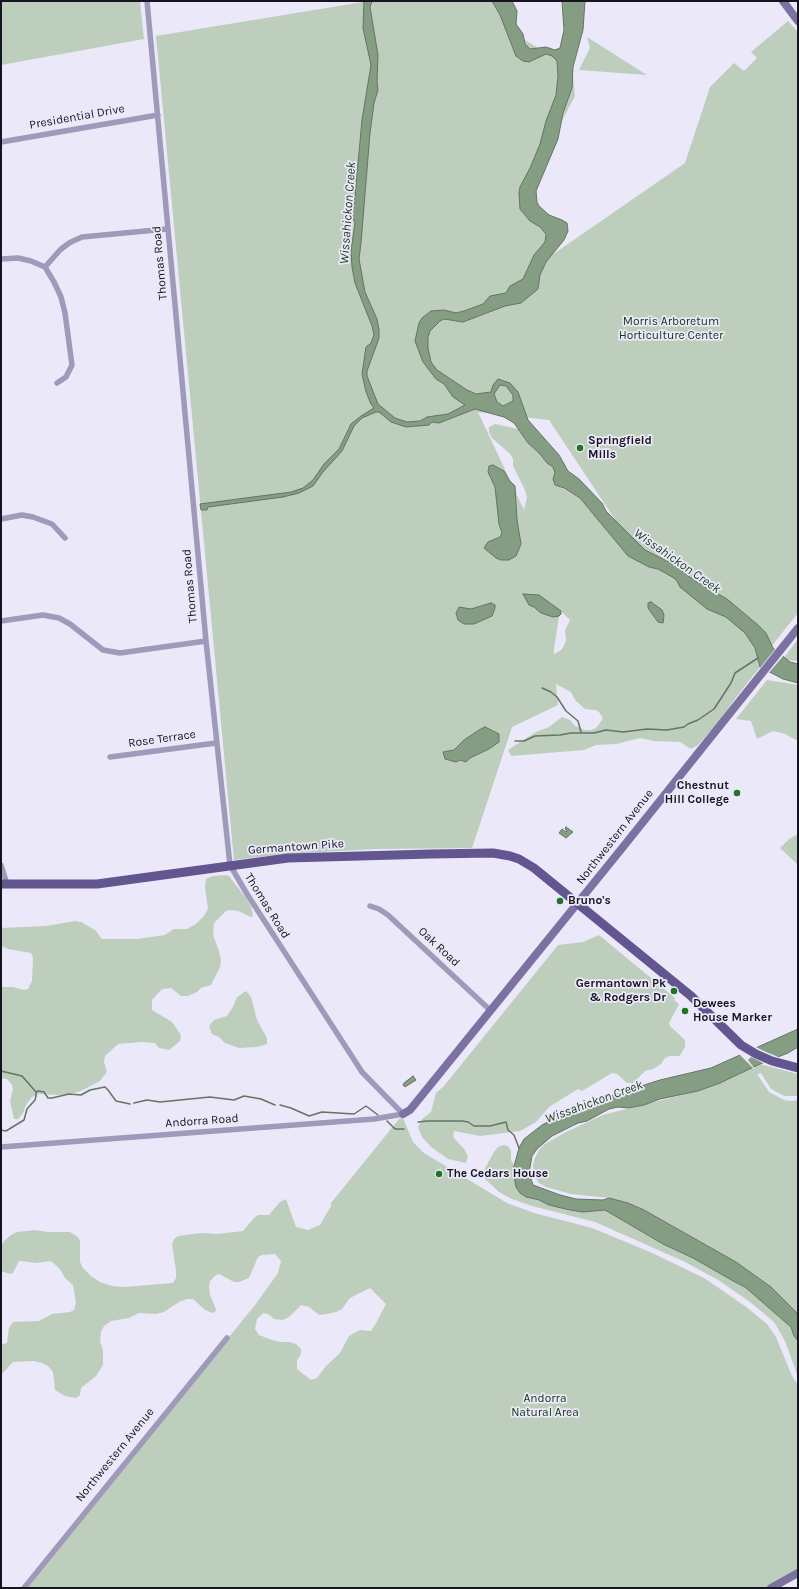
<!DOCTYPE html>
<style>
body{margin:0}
#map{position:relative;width:799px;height:1589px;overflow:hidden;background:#ebe8fa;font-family:Karla,sans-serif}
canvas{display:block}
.frame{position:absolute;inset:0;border:2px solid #16141e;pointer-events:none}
</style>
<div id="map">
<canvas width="799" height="1589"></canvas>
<div class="frame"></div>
</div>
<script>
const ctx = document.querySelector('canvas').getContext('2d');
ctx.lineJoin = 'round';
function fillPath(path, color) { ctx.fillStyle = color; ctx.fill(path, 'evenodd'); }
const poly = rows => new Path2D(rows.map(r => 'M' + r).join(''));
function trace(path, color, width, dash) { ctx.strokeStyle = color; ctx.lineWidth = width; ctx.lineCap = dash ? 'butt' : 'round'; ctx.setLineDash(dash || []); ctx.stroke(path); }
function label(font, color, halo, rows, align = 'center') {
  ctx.font = font + ' Karla,sans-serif'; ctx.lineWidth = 3.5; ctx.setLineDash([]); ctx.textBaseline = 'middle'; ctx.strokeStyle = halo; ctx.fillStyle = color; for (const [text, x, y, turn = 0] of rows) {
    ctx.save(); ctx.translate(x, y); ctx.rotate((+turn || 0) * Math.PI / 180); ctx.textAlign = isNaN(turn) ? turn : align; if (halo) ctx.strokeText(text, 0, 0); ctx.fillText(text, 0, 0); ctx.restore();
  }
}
fillPath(poly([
 [1,1,140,1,144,39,1,65],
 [369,1,506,1,520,37,543,51,570,48,575,96,523,195,530,210,546,213,559,226,526,273,685,163,710,87,734,63,744,71,757,58,751,52,788,21,798,32,798,613,758,663,760,667,734,700,722,718,698,745,691,749,680,742,654,741,640,738,616,744,596,745,584,750,511,756,508,750,514,746,536,732,549,727,562,717,570,720,575,726,585,730,591,730,596,728,602,720,603,718,599,712,596,710,585,709,575,700,571,692,556,684,558,705,512,727,472,848,376,849,284,854,234,860,156,36],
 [478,412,549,420,634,548,669,576,658,569,649,567,628,556,585,504,580,498,560,487,553,467,547,463,540,454,528,443,518,429,495,424,489,427,489,432,492,438,510,454,513,459,513,466,524,488,527,497,524,510],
 [560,610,570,620,565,630,566,640,564,646,561,650,554,654,554,649],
 [587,37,647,75,579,70,590,48],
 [798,639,798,661,782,660],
 [767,680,798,685,798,739,796,740,785,734,773,731,757,739,751,721,736,719],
 [798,834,798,865,780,848,789,839],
 [226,875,229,876,246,898,251,906,253,916,251,917,238,911,230,910,226,911,214,923,213,935,219,951,221,961,220,967,211,985,201,988,197,992,188,996,181,996,171,988,163,989,160,991,152,1000,152,1010,172,1022,181,1035,180,1041,169,1050,159,1048,155,1043,142,1042,118,1044,105,1056,104,1062,107,1072,100,1081,81,1091,74,1093,58,1095,39,1094,32,1097,26,1105,23,1113,18,1119,14,1119,10,1101,13,1089,12,1085,7,1079,1,1078,1,987,13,987,24,990,28,989,32,981,33,958,31,953,8,949,1,946,1,928,46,926,75,921,81,922,95,930,102,939,137,939,165,935,174,929,187,929,196,924,204,916,208,909,205,887,206,879,213,876],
 [599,935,675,998,674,1000,679,1004,669,1023,670,1026,685,1040,685,1047,681,1054,679,1056,670,1056,665,1058,661,1064,653,1069,645,1071,633,1083,627,1083,617,1074,612,1073,582,1091,578,1089,549,1107,536,1122,520,1131,480,1136,454,1131,453,1137,464,1149,468,1156,466,1163,448,1159,431,1147,422,1137,418,1127,422,1119,431,1112,436,1093,444,1086,558,945,583,942],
 [246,991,251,997,257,1020,267,1038,267,1044,257,1047,239,1048,225,1043,219,1037,212,1034,209,1026,214,1020,227,1016,233,1007,237,997],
 [760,1064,798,1074,798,1096,784,1096,771,1089,761,1073,757,1074,769,1092,784,1100,792,1101,798,1100,798,1314,771,1287,736,1262,644,1210,628,1203,609,1198,571,1194,546,1187,539,1183,534,1175,533,1167,534,1160,539,1150,545,1144,566,1132,603,1115,698,1091,720,1083],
 [403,1118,413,1142,424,1153,507,1203,534,1213,592,1228,650,1252,704,1278,745,1306,767,1324,776,1337,792,1376,798,1385,798,1570,765,1588,25,1588,255,1305,278,1273,281,1261,275,1254,262,1255,258,1257,249,1278,239,1282,234,1282,219,1274,216,1275,210,1281,209,1287,210,1295,216,1309,215,1312,213,1313,205,1310,193,1299,187,1299,179,1302,164,1312,156,1314,139,1313,129,1318,111,1321,104,1326,101,1332,100,1342,103,1350,103,1365,96,1376,81,1388,80,1395,76,1398,65,1396,55,1390,53,1372,48,1366,42,1363,34,1361,13,1362,1,1375,1,1344,3,1344,7,1343,9,1328,13,1322,39,1321,52,1314,70,1312,74,1310,76,1303,73,1285,65,1278,60,1269,51,1261,36,1263,20,1261,19,1261,13,1273,10,1274,1,1271,1,1245,5,1240,11,1235,17,1232,35,1230,48,1232,70,1232,78,1237,80,1241,80,1262,83,1268,91,1276,100,1282,112,1286,125,1287,173,1283,176,1278,176,1271,172,1244,174,1239,178,1236,202,1233,217,1234,243,1231,255,1217,258,1215,269,1215,280,1202,286,1199,296,1227,308,1230,320,1225,331,1206,331,1203,399,1119],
 [370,1288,386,1304,375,1325,371,1331,360,1330,349,1336,340,1353,326,1366,317,1378,311,1380,297,1369,297,1360,301,1354,301,1349,296,1344,290,1342,281,1342,272,1340,259,1335,255,1329,257,1319,263,1313,268,1314,274,1319,283,1320,289,1317,301,1305,309,1307,319,1315,327,1314,336,1312,342,1309,350,1298],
 [503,1145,508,1146,511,1151,511,1160,514,1165,513,1170,516,1187,520,1193,526,1197,570,1210,583,1212,605,1210,663,1244,693,1258,735,1282,745,1287,791,1327,794,1336,798,1341,798,1377,785,1341,774,1322,750,1302,718,1280,683,1261,595,1222,532,1206,512,1199,499,1192,483,1177,484,1170,494,1152,498,1147]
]), '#becebd');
const water = poly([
 [364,1,372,1,370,7,378,55,377,81,378,90,374,103,370,133,361,243,359,259,365,292,377,319,379,330,379,338,367,371,367,376,378,404,395,418,407,422,420,421,427,417,448,414,465,405,453,397,444,384,436,379,423,362,415,341,419,323,422,318,431,311,444,310,456,313,464,311,483,304,490,296,506,293,510,286,523,279,534,255,545,242,546,234,540,227,530,221,520,209,519,193,520,187,530,168,540,144,546,121,556,95,558,76,557,61,552,56,546,54,529,62,523,61,516,56,500,15,492,1,512,1,517,11,516,24,523,34,525,44,530,49,546,47,555,50,560,48,564,30,562,1,585,1,583,30,573,67,572,88,563,113,558,139,536,191,537,202,539,206,549,215,562,220,567,223,568,231,564,240,546,262,540,275,538,289,521,303,505,306,463,322,444,319,440,321,430,331,428,337,428,348,431,362,437,370,467,390,476,394,491,392,493,385,498,379,510,383,518,392,528,420,559,455,568,471,579,479,602,503,606,511,645,550,673,564,695,581,727,599,758,625,766,633,773,648,790,662,798,664,798,683,783,679,760,667,755,648,745,633,726,617,707,609,680,587,677,581,674,578,658,569,649,567,628,556,580,498,564,488,555,485,553,479,555,473,553,467,547,463,540,454,528,443,514,423,504,417,475,409,439,423,432,422,429,425,406,427,391,422,379,412,376,412,362,418,354,426,342,451,323,472,313,486,299,493,283,497,208,507,207,510,201,510,200,504,291,492,303,488,313,480,324,464,339,449,351,424,361,416,374,408,371,404,366,392,362,374,366,347,371,343,374,335,372,326,355,283,352,267,351,251,355,223,352,215,355,196,362,120,371,65,363,28,364,1],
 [500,385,506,386,513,395,513,401,503,406,497,402,494,394,500,385],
 [493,465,504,471,509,480,515,486,517,520,521,544,516,556,509,560,501,560,496,558,484,548,488,542,500,537,502,533,499,524,495,487,488,472,489,466,493,465],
 [523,594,539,595,561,611,561,614,559,616,553,617,541,613,534,607,529,605,523,594],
 [651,602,662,610,664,615,663,623,658,622,648,608,648,603,651,602],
 [491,603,495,605,495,608,492,616,474,624,464,624,458,620,456,613,459,607,471,609,491,603],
 [485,727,499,734,499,742,489,749,470,758,466,762,460,760,456,762,445,759,443,752,454,750,464,740,479,730,485,727],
 [566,827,573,832,566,838,559,833,562,829,566,832,567,831,565,829,566,827],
 [798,1029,798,1047,788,1053,760,1064,720,1083,698,1091,660,1099,644,1105,628,1108,618,1107,609,1109,587,1121,578,1123,552,1136,537,1149,532,1156,529,1173,533,1185,560,1195,576,1199,603,1200,609,1198,628,1203,644,1210,736,1262,771,1287,798,1314,798,1341,794,1336,791,1327,745,1287,735,1282,693,1258,663,1244,605,1210,583,1212,570,1210,549,1205,539,1200,526,1197,520,1193,516,1187,513,1170,519,1148,524,1139,542,1125,571,1110,591,1102,660,1080,711,1068,798,1029],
 [413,1076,416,1080,405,1087,403,1085,404,1083,413,1076]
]);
fillPath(water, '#859d83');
trace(water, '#647465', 1);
fillPath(poly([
 [776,648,784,655,768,674,759,669],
 [756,1047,766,1052,781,1058,765,1064,751,1057,748,1060,755,1069,754,1069,739,1054]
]), '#ebe8fa');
trace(poly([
 [542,688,551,692,557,697,566,711,578,721,581,732],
 [515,741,524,741,535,736,560,735,571,733,594,733,606,730,623,732,647,729,667,730,684,727,688,724,698,720,714,709,731,683,735,673,758,658],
 [1,1071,22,1076,36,1092],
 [134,1103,147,1100,160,1102,210,1097,234,1100,244,1096,261,1099,275,1105],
 [280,1105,291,1108,309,1116,322,1112,354,1114,366,1106,378,1115],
 [387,1121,395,1129,404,1129],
 [418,1122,427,1121,462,1121,468,1122,474,1126,490,1126,506,1122,508,1130,514,1135,519,1148],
 [1,1130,6,1131,24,1120,27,1109,35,1100,36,1096,36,1092,38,1091,44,1092,48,1098,52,1098,69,1094,81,1095,90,1090,105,1087,108,1090,116,1101,130,1104]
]), '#647465', 1.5);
trace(poly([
 [147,1,206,641,230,865,247,894,362,1072,403,1114],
 [1,142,158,115],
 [1,259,18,258,31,261,45,267,60,250,69,243,82,237,167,229],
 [45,267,54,282,61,297,65,313,72,365,66,377,57,383],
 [1,519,22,515,33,517,52,524,65,538],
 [1,621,43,615,59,618,70,624,103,650,120,653,206,641],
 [110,757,216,743],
 [1,865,7,884],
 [370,906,379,909,388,915,490,1010],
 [1,1147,374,1119,403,1114],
 [24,1588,227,1338]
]), '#9f99ba', 5.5);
trace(poly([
 [783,1,798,21],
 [403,1114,410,1110,623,847,798,628],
 [771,1588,798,1573]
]), '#7c72a1', 8);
trace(poly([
 [1,884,97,884,288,858,431,854,493,853,510,856,519,859,534,868,691,996,741,1045,756,1054,772,1061,798,1068]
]), '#63558f', 9);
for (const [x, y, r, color] of [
 [580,448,4,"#1f7520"],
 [737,793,4,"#1f7520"],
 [560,901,4,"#1f7520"],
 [674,991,4,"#1f7520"],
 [685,1011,4,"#1f7520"],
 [439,1174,4,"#1f7520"]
]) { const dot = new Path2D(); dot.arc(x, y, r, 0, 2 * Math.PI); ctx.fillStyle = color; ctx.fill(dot); trace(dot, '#ebe8fa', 1.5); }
label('12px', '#16141e', '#ebe8fa', [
 ["Presidential Drive",77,117,-10],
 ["Thomas Road",160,263,-95],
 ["Thomas Road",190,586,-95],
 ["Rose Terrace",162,739,-8],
 ["Northwestern Avenue",615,837,-52],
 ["Germantown Pike",296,847,-4],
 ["Thomas Road",267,906,58],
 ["Oak Road",439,947,43],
 ["Andorra Road",202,1121,-4],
 ["Northwestern Avenue",115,1455,-51]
]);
label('12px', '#113711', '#ebe8fa', [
 ["Morris Arboretum",671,322],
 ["Horticulture Center",671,336],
 ["Andorra",545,1399],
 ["Natural Area",545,1413]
]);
label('bold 12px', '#16141e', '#ebe8fa', [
 ["Springfield",588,441],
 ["Mills",588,455],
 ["Chestnut",729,786,"right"],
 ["Hill College",729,800,"right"],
 ["Bruno's",568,901],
 ["Germantown Pk",666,984,"right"],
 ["& Rodgers Dr",666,998,"right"],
 ["Dewees",693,1004],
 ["House Marker",693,1018],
 ["The Cedars House",447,1174]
], 'left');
label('italic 13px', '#1a3f19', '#ebe8fa', [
 ["Wissahickon Creek",348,213,-86],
 ["Wissahickon Creek",677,561,35],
 ["Wissahickon Creek",594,1102,-20]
]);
</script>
